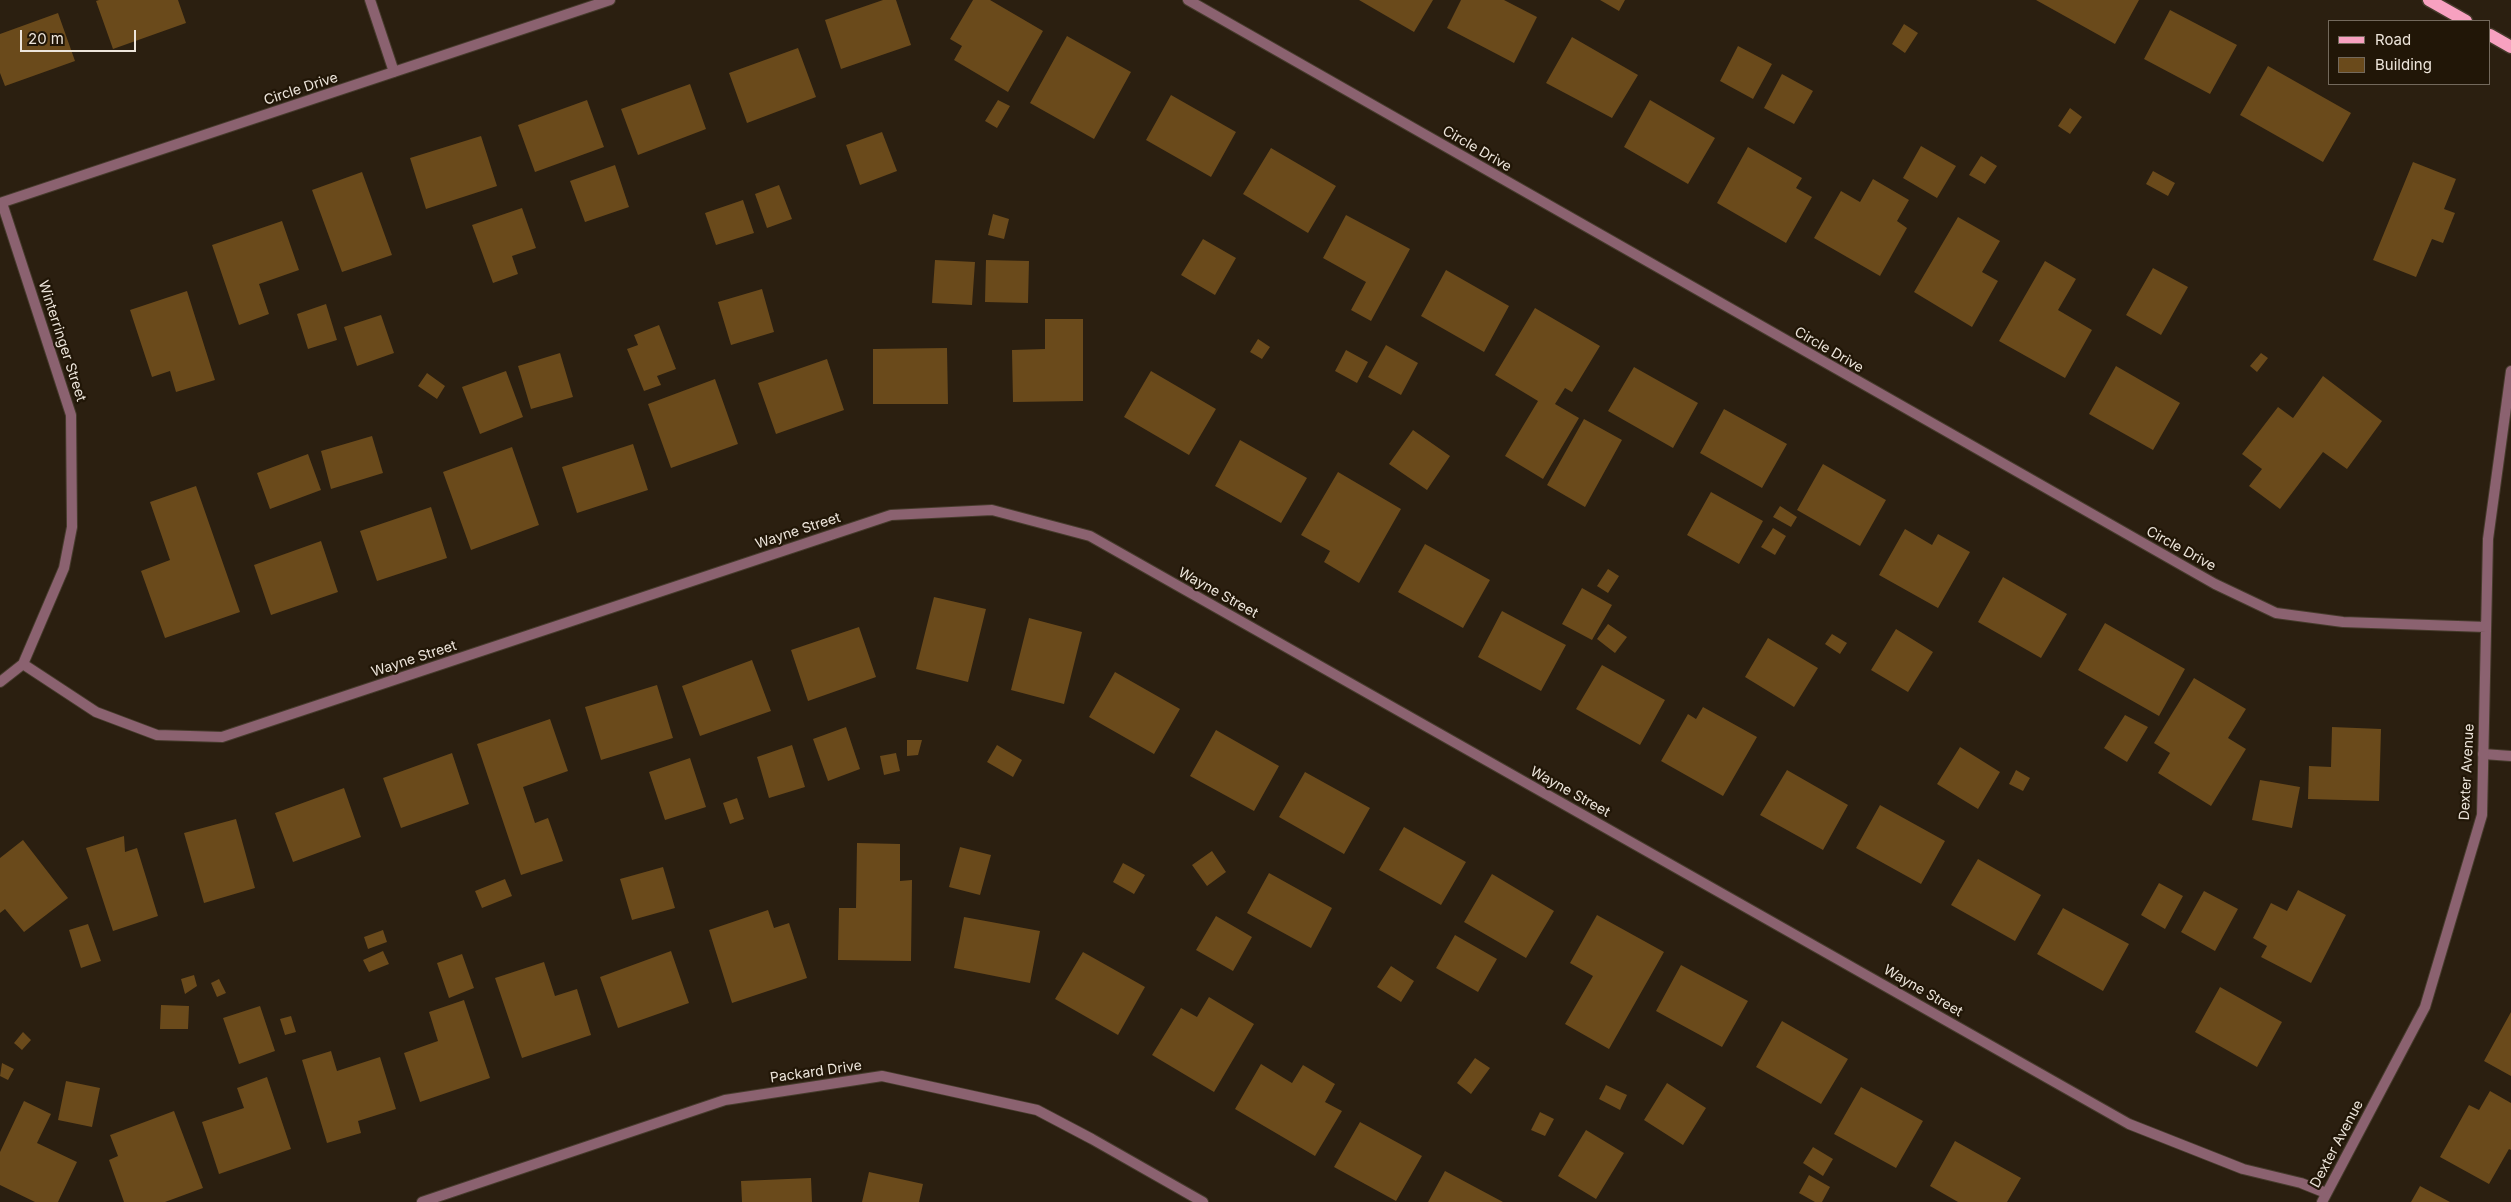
<!DOCTYPE html>
<style>
body{margin:0}
#map{position:relative;width:2511px;height:1202px;overflow:hidden;background:#2b1f10;font-family:Inter,sans-serif}
canvas{display:block}
.legend{position:absolute;left:2328px;top:20px;width:162px;height:65px;box-sizing:border-box;background:#211607;border:1px solid #73695c;margin:0;padding:6px 9px;list-style:none;font-size:15px;color:#ede5db}
.legend li{display:flex;align-items:center;gap:10px;height:25px}
.legend b{width:25px;border:1px solid #73695c}
.scale{position:absolute;left:20px;top:30px;width:116px;height:22px;box-sizing:border-box;border:2px solid #ede5db;border-top:0;padding-left:6px;font-size:15px;line-height:18px;white-space:nowrap;color:#ede5db;-webkit-text-stroke:4px #211607;paint-order:stroke}
</style>
<div id="map">
<canvas width="2511" height="1202"></canvas>
<ul class="legend">
<li><b style="height:6px;background:#f7a1c0"></b>Road</li>
<li><b style="height:14px;background:#6a4a1b"></b>Building</li>
</ul>
<div class="scale">20 m</div>
</div>
<script>
const ctx = document.querySelector('canvas').getContext('2d');
ctx.lineJoin = 'round';
function fillPath(path, color) { ctx.fillStyle = color; ctx.fill(path, 'evenodd'); }
const poly = rows => new Path2D(rows.map(r => 'M' + r).join(''));
function trace(path, color, width, dash) { ctx.strokeStyle = color; ctx.lineWidth = width; ctx.lineCap = dash ? 'butt' : 'round'; ctx.setLineDash(dash || []); ctx.stroke(path); }
function label(font, color, halo, rows, align = 'center') {
  ctx.font = font + ' Inter,sans-serif'; ctx.lineWidth = 4.5; ctx.setLineDash([]); ctx.textBaseline = 'middle'; ctx.strokeStyle = halo; ctx.fillStyle = color; for (const [text, x, y, turn = 0] of rows) {
    ctx.save(); ctx.translate(x, y); ctx.rotate((+turn || 0) * Math.PI / 180); ctx.textAlign = isNaN(turn) ? turn : align; if (halo) ctx.strokeText(text, 0, 0); ctx.fillText(text, 0, 0); ctx.restore();
  }
}
fillPath(poly([
 [99,0,178,0,186,23,113,49,96,1],
 [883,0,896,0,911,45,841,69,825,20],
 [973,0,990,0,1043,31,1008,92,954,60,962,46,950,39],
 [1359,0,1433,0,1414,32],
 [1461,0,1504,0,1537,17,1514,63,1447,28],
 [1600,0,1625,0,1619,11],
 [2036,0,2139,0,2115,44],
 [2170,10,2237,45,2210,94,2144,59],
 [58,13,75,61,5,86,0,73,0,34],
 [1904,24,1918,33,1905,53,1892,44],
 [1067,36,1131,72,1094,139,1030,103],
 [1572,37,1638,75,1612,118,1546,83],
 [1738,46,1772,64,1753,99,1720,81],
 [798,48,816,97,747,123,729,73],
 [2268,66,2351,113,2323,162,2240,115],
 [1782,74,1813,91,1794,124,1764,108],
 [690,84,706,129,638,155,621,109],
 [1171,95,1236,132,1211,177,1146,140],
 [587,100,604,147,535,172,518,125],
 [998,100,1010,106,997,128,985,121],
 [1650,100,1715,138,1688,184,1624,147],
 [2070,108,2082,117,2070,134,2058,126],
 [882,132,897,171,860,185,846,145],
 [481,136,497,186,426,209,410,158],
 [1921,146,1956,166,1937,198,1903,178],
 [1748,147,1802,178,1796,188,1812,197,1786,243,1717,203],
 [1271,148,1336,186,1308,233,1243,194],
 [1981,156,1997,166,1985,184,1969,175],
 [2413,162,2456,179,2444,209,2455,213,2443,243,2432,239,2416,277,2373,260],
 [615,165,629,207,585,222,570,181],
 [2153,171,2175,183,2168,196,2146,184],
 [362,172,392,255,342,272,312,190],
 [1873,179,1909,200,1897,221,1907,228,1880,276,1814,238,1841,191,1860,202],
 [779,185,792,219,767,228,755,194],
 [743,200,754,233,716,245,705,213],
 [522,208,536,248,512,256,518,274,493,283,472,225],
 [993,214,1009,219,1004,239,988,235],
 [1346,215,1410,249,1371,321,1351,310,1366,282,1323,258],
 [1958,217,2000,241,1982,272,1998,281,1972,327,1914,292],
 [282,221,299,270,259,284,269,314,239,325,212,245],
 [1203,239,1236,258,1215,295,1181,275],
 [935,260,975,262,972,305,932,303],
 [986,260,1029,261,1028,303,985,302],
 [2045,261,2076,279,2058,310,2092,330,2065,378,1999,341],
 [2153,268,2188,287,2161,335,2126,315],
 [1446,270,1509,306,1484,352,1421,316],
 [762,289,774,332,731,345,718,302],
 [187,291,215,380,176,392,170,371,152,377,130,310],
 [326,304,337,340,308,349,297,314],
 [1535,308,1600,346,1572,392,1565,388,1555,404,1579,418,1543,479,1505,456,1538,401,1495,375],
 [381,315,394,353,357,366,344,327],
 [1045,319,1083,319,1083,401,1013,402,1012,350,1045,349],
 [659,325,676,369,657,376,661,385,644,391,627,349,638,345,634,335],
 [1258,339,1270,347,1262,359,1250,352],
 [1386,345,1418,363,1401,395,1368,377],
 [947,348,948,404,873,404,873,349],
 [1346,350,1368,362,1357,383,1335,371],
 [560,353,573,397,531,409,518,366],
 [2261,353,2268,358,2257,372,2250,366],
 [827,359,844,410,776,434,758,383],
 [2116,366,2180,403,2153,450,2089,414],
 [1634,367,1698,403,1673,448,1608,411],
 [506,371,523,417,480,434,462,387],
 [1151,371,1216,409,1189,455,1124,417],
 [427,373,445,386,437,399,418,386],
 [2323,376,2382,421,2347,469,2323,452,2280,509,2249,486,2262,469,2242,454,2278,407,2293,418],
 [715,379,738,444,671,468,648,404],
 [1724,409,1787,444,1762,488,1700,453],
 [1584,419,1622,440,1585,507,1547,485],
 [1413,430,1450,456,1427,490,1389,464],
 [372,436,383,473,331,489,321,451],
 [1240,440,1307,478,1281,523,1215,486],
 [633,444,648,490,577,513,562,467],
 [512,447,539,525,471,550,443,472],
 [308,454,321,490,270,509,257,473],
 [1823,464,1886,500,1860,546,1797,510],
 [1338,472,1401,509,1359,583,1324,562,1330,551,1301,535],
 [196,486,240,612,165,638,141,571,170,560,150,502],
 [1711,492,1763,521,1739,564,1687,535],
 [1780,506,1797,517,1791,527,1773,517],
 [431,507,447,558,377,581,360,531],
 [1773,528,1786,536,1775,555,1761,547],
 [1905,529,1932,545,1938,534,1970,552,1938,608,1879,575],
 [321,541,338,592,271,615,254,565],
 [1425,544,1490,580,1463,628,1398,592],
 [1608,569,1619,576,1608,593,1597,586],
 [2003,577,2067,614,2041,658,1978,622],
 [1582,588,1612,605,1592,640,1562,624],
 [934,597,986,609,968,682,916,669],
 [1502,611,1566,645,1541,691,1478,657],
 [1029,618,1082,632,1064,704,1011,690],
 [2105,623,2185,669,2159,716,2078,670],
 [1608,624,1627,637,1615,653,1597,639],
 [859,627,876,677,808,701,791,650],
 [1896,629,1933,652,1908,692,1871,670],
 [1832,634,1847,643,1840,654,1825,644],
 [1768,638,1818,668,1794,707,1745,677],
 [752,660,771,711,700,736,682,686],
 [1602,665,1665,700,1640,745,1576,709],
 [1115,672,1180,709,1154,754,1089,717],
 [2194,678,2246,709,2228,738,2246,749,2211,806,2158,773,2170,753,2154,743],
 [657,685,673,738,601,760,585,707],
 [1703,707,1757,737,1723,796,1661,761,1688,714,1696,719],
 [2125,715,2148,727,2127,762,2104,748],
 [550,719,568,771,523,787,535,823,548,818,563,861,521,875,477,744],
 [846,727,860,769,828,781,813,739],
 [2332,727,2381,729,2379,801,2308,799,2309,766,2331,767],
 [1216,730,1279,766,1254,811,1190,776],
 [907,740,922,740,918,755,907,756],
 [792,745,805,787,769,798,757,757],
 [997,745,1022,760,1013,777,987,762],
 [1960,747,2000,772,1978,809,1937,784],
 [452,753,469,804,401,828,383,778],
 [896,753,900,771,884,775,880,756],
 [690,758,706,807,665,820,649,772],
 [1787,770,1848,805,1823,850,1760,815],
 [2016,770,2030,778,2023,791,2009,784],
 [1305,772,1370,808,1344,854,1279,817],
 [2260,780,2300,787,2292,828,2252,820],
 [344,788,361,837,293,862,275,813],
 [737,798,744,819,730,824,723,803],
 [1880,805,1945,841,1921,884,1856,848],
 [236,819,255,888,204,903,184,833],
 [1404,827,1466,862,1441,905,1379,870],
 [124,836,125,852,137,848,158,916,113,931,86,848],
 [23,840,68,898,24,932,5,909,0,913,0,858],
 [857,843,900,844,900,881,912,880,911,961,838,960,839,908,856,908],
 [960,847,991,855,980,895,949,887],
 [1212,851,1226,872,1207,886,1192,865],
 [1978,859,2041,895,2015,941,1951,905],
 [1123,863,1145,875,1134,894,1113,882],
 [663,867,675,908,632,920,620,879],
 [1269,873,1332,908,1311,948,1247,913],
 [1492,874,1554,911,1526,958,1464,922],
 [505,879,512,896,482,908,475,891],
 [2159,883,2183,896,2165,929,2141,915],
 [2298,890,2346,915,2311,983,2261,957,2267,946,2253,938,2271,903,2287,911],
 [2204,891,2238,909,2215,951,2181,932],
 [2063,908,2129,944,2103,991,2037,954],
 [768,910,774,928,789,923,807,978,732,1003,709,930],
 [1597,915,1664,952,1609,1049,1565,1024,1593,976,1570,963],
 [1216,916,1252,937,1233,971,1196,950],
 [964,917,1040,931,1030,983,954,968],
 [88,924,101,961,81,968,69,930],
 [383,930,387,942,368,949,364,937],
 [1455,935,1497,959,1478,992,1436,968],
 [383,951,389,964,369,972,363,960],
 [671,951,689,1003,618,1028,600,977],
 [1083,952,1145,987,1118,1035,1055,999],
 [462,954,474,988,449,998,437,963],
 [544,962,555,996,577,989,591,1035,522,1058,495,978],
 [1681,965,1748,1001,1722,1047,1656,1011],
 [1391,966,1414,981,1401,1002,1377,987],
 [194,975,197,986,185,994,181,979],
 [219,979,226,993,217,997,211,983],
 [2220,987,2282,1022,2257,1067,2195,1032],
 [1209,997,1254,1024,1214,1092,1152,1055,1181,1008,1197,1017],
 [464,1000,490,1078,420,1102,404,1053,438,1041,429,1012],
 [161,1005,189,1006,188,1029,160,1029],
 [260,1006,275,1051,239,1064,223,1018],
 [2511,1012,2511,1076,2484,1061],
 [291,1016,296,1032,285,1035,280,1019],
 [1782,1021,1848,1059,1821,1104,1756,1067],
 [23,1032,31,1040,22,1050,14,1043],
 [331,1051,337,1071,380,1057,396,1109,358,1121,361,1133,327,1143,302,1060],
 [1475,1058,1490,1068,1471,1094,1457,1083],
 [2,1063,14,1069,8,1080,0,1076],
 [1261,1064,1292,1083,1303,1065,1335,1084,1325,1102,1342,1111,1315,1156,1235,1109],
 [267,1077,291,1149,219,1174,202,1122,244,1108,237,1088],
 [66,1081,100,1088,92,1127,58,1120],
 [1667,1083,1706,1108,1683,1145,1644,1120],
 [1606,1085,1627,1095,1620,1110,1599,1099],
 [1861,1087,1923,1121,1896,1168,1834,1134],
 [2490,1091,2511,1103,2511,1150,2509,1149,2489,1184,2440,1157,2469,1105,2479,1110],
 [24,1101,51,1114,37,1143,77,1162,58,1202,35,1202,0,1185,0,1152],
 [174,1111,203,1188,165,1202,124,1202,109,1160,118,1156,110,1135],
 [1540,1112,1554,1119,1545,1136,1531,1130],
 [1360,1122,1422,1156,1396,1201,1334,1167],
 [1586,1130,1624,1153,1596,1199,1558,1176],
 [1955,1141,2021,1178,2007,1202,1958,1202,1930,1186],
 [1813,1147,1833,1159,1823,1176,1803,1163],
 [1445,1171,1503,1202,1428,1202],
 [869,1172,923,1184,919,1202,862,1202],
 [1809,1175,1830,1187,1822,1202,1815,1202,1799,1193],
 [811,1178,812,1202,742,1202,741,1181],
 [2420,1186,2450,1202,2411,1202]
]), '#6a4a1b');
const service = poly([
 [2483,754,2511,756]
]);
const minor = poly([
 [370,0,394,72],
 [1188,0,2215,584,2276,613,2343,622,2486,627],
 [0,203,610,0],
 [23,664,96,712,157,735,222,737,891,515,992,510,1090,536,2129,1124,2243,1169,2301,1183,2326,1193],
 [0,682,23,664,64,568,72,527,71,415,2,203],
 [422,1202,725,1100,882,1076,1037,1110,1092,1139,1203,1202],
 [2322,1202,2425,1007,2482,815,2488,539,2511,371]
]);
const primary = poly([
 [2429,0,2466,21],
 [2490,35,2511,47]
]);
trace(service, '#463b2c', 12);
trace(minor, '#463b2c', 12);
trace(primary, '#463b2c', 15);
trace(service, '#8b6270', 10);
trace(minor, '#8b6270', 10);
trace(primary, '#f7a1c0', 12);
label('14px', '#ede5db', '#211607', [
 ["Circle Drive",301,89,-18],
 ["Circle Drive",1477,149,30],
 ["Winterringer Street",62,341,72],
 ["Circle Drive",1829,350,30],
 ["Wayne Street",798,531,-18],
 ["Circle Drive",2181,549,29],
 ["Wayne Street",1218,593,29],
 ["Wayne Street",414,659,-18],
 ["Dexter Avenue",2467,772,-87],
 ["Wayne Street",1570,792,29],
 ["Wayne Street",1923,991,30],
 ["Packard Drive",816,1072,-8],
 ["Dexter Avenue",2337,1144,-62]
]);
</script>
